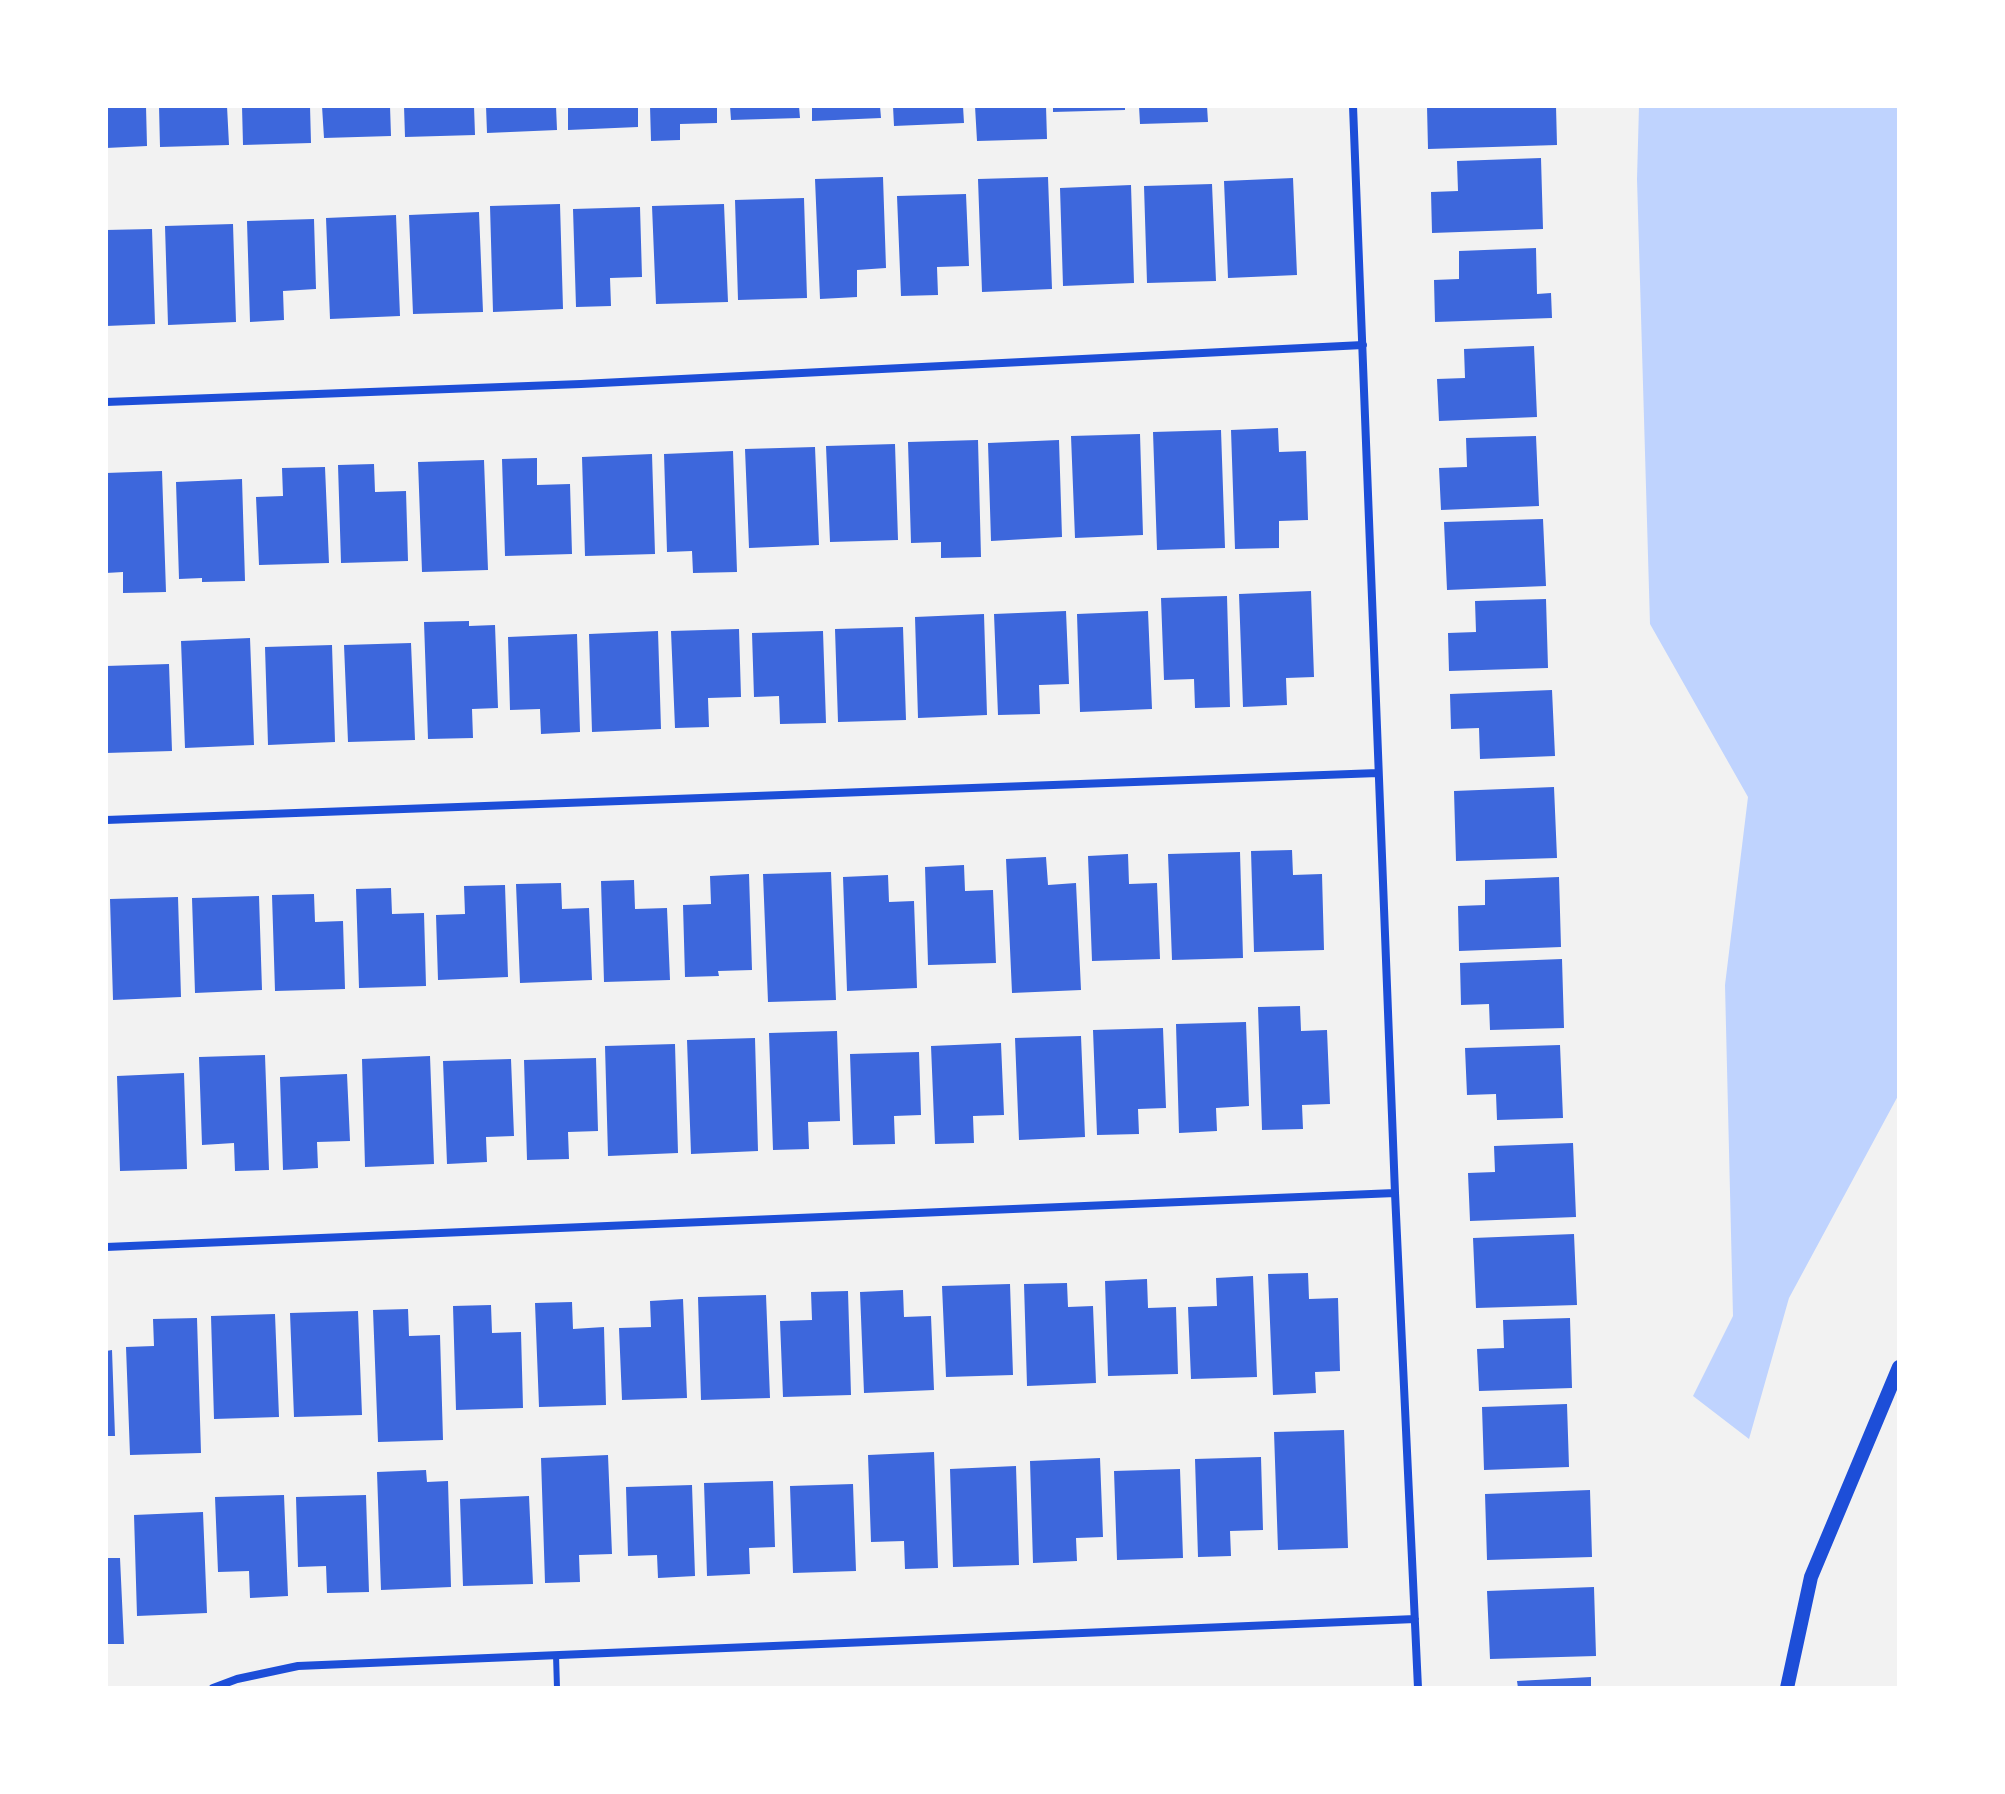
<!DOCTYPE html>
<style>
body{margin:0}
#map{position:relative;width:2005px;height:1794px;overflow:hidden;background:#f2f2f2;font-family:"Fira Sans",sans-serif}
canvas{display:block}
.frame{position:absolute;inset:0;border:108px solid #fff;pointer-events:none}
</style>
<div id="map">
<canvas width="2005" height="1794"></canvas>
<div class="frame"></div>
</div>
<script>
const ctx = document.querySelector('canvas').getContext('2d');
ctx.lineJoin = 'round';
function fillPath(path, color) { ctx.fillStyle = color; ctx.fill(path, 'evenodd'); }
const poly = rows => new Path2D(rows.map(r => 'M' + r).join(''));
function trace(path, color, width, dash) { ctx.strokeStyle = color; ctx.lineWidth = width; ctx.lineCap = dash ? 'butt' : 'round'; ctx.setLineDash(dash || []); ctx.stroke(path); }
fillPath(poly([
 [1639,106,1899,106,1899,1094,1789,1298,1749,1439,1693,1396,1733,1316,1725,985,1748,797,1650,624,1637,179]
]), '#bfd3fe');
fillPath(poly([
 [106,106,146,106,147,146,106,148],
 [159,106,227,106,229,145,160,147],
 [242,106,310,106,311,143,243,145],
 [322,106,390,106,391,136,324,138],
 [404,106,474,106,475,135,405,137],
 [486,106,556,106,557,130,487,133],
 [568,106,638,106,638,127,568,130],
 [650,106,717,106,717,123,680,124,680,140,651,141],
 [730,106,799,106,800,118,731,120],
 [812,106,880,106,881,118,812,121],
 [893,106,963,106,964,123,894,126],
 [975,106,1046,106,1047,139,977,141],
 [1053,106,1125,106,1125,110,1053,112],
 [1139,106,1207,106,1208,122,1140,124],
 [1427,106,1556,106,1557,145,1428,149],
 [1541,158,1543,229,1432,233,1431,192,1458,191,1457,161],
 [883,177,886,268,857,270,857,297,820,299,815,179],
 [1048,177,1052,289,982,292,978,179],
 [1293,178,1297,275,1228,278,1224,181],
 [1212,184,1216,281,1147,283,1144,186],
 [1131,185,1134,283,1063,286,1060,188],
 [966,194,969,266,937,267,938,295,901,296,897,196],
 [804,198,807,298,738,300,735,200],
 [560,204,563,309,493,312,490,206],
 [724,204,728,302,656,304,652,206],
 [640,207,642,277,610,278,611,306,576,307,573,209],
 [479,212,483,312,413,314,409,215],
 [396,215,400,316,330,319,326,218],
 [314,219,316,289,283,291,284,320,250,322,247,221],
 [233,224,236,322,168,325,165,226],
 [152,229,155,324,106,326,106,230],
 [1536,248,1537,294,1551,293,1552,318,1435,322,1434,280,1459,279,1459,251],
 [1534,346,1537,417,1439,421,1437,379,1465,378,1464,349],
 [1278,428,1279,452,1306,451,1308,520,1279,521,1279,548,1235,549,1231,430],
 [1221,430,1225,548,1157,550,1153,432],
 [1140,434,1143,535,1075,538,1071,436],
 [1536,436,1539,506,1441,510,1439,468,1467,467,1466,438],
 [978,440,981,557,941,558,941,542,911,543,908,442],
 [1059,440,1062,537,991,541,988,443],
 [895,444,898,540,830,542,826,446],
 [815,447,819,545,749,548,745,449],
 [733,451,737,572,693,573,692,551,667,552,664,454],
 [652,454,655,554,585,556,582,457],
 [537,458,537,485,570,484,572,554,505,556,502,459],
 [484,460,488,570,422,572,418,462],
 [374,464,375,492,406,491,408,561,341,563,338,465],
 [325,467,329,563,259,565,256,497,283,496,282,468],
 [162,471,166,592,123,593,123,572,106,573,106,473],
 [242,479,245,581,202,582,202,578,179,579,176,482],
 [1543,519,1546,586,1447,590,1444,522],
 [1311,591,1314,677,1286,678,1287,705,1243,707,1239,594],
 [1227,596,1230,707,1195,708,1194,679,1164,680,1161,598],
 [1546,599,1548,668,1449,671,1448,633,1476,632,1475,601],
 [1066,611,1069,684,1039,685,1040,714,998,715,994,614],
 [1148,611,1152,709,1080,712,1077,614],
 [984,614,987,715,918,718,915,617],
 [469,621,469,626,495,625,498,708,472,709,473,738,428,739,424,622],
 [903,627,906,720,838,722,835,629],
 [739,629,741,697,708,698,709,727,675,728,671,631],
 [658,631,661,729,592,732,589,634],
 [823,631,826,723,780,724,779,696,754,697,752,633],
 [577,634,580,732,541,734,540,709,510,710,508,637],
 [250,638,254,745,185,748,181,641],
 [411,643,415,740,348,742,344,645],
 [332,645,335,742,268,745,265,647],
 [169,664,172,751,106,753,106,666],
 [1552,690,1555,756,1480,759,1479,728,1451,729,1450,694],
 [1554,787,1557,858,1456,861,1454,791],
 [1292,850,1293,875,1322,874,1324,950,1254,952,1251,851],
 [1240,852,1243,958,1172,960,1168,854],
 [1128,854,1129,884,1157,883,1160,959,1092,961,1088,856],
 [1046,857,1048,885,1076,883,1081,990,1012,993,1006,859],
 [964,865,965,891,993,890,996,963,928,965,925,867],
 [831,872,836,1000,768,1002,763,874],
 [749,874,752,970,718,971,719,976,685,977,683,905,711,904,710,876],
 [888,875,889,902,914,901,917,988,847,991,843,877],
 [1559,877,1561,947,1459,951,1458,906,1485,905,1485,880],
 [634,880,635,909,667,908,670,980,604,982,601,881],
 [561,883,562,909,589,908,592,980,520,983,516,884],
 [505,885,508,977,438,980,436,915,465,914,464,886],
 [391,888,392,914,424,913,426,986,359,988,356,889],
 [314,894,315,922,343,921,345,989,275,991,272,895],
 [259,896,262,990,195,993,192,898],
 [178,897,181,997,113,1000,110,899],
 [1562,959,1564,1028,1490,1030,1489,1004,1461,1005,1460,963],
 [1300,1006,1301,1031,1327,1030,1330,1104,1302,1105,1303,1129,1262,1130,1258,1007],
 [1246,1022,1249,1106,1216,1108,1217,1131,1179,1133,1176,1024],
 [1163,1028,1166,1108,1138,1109,1139,1134,1097,1135,1093,1030],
 [837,1031,840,1121,808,1122,809,1149,773,1150,769,1033],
 [1081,1036,1085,1137,1019,1140,1015,1038],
 [755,1038,758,1151,691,1154,687,1040],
 [1001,1043,1004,1115,973,1116,974,1143,935,1144,931,1046],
 [675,1044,678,1153,608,1156,605,1046],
 [1560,1045,1563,1118,1497,1120,1496,1094,1467,1095,1465,1048],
 [919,1052,921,1115,894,1116,895,1144,853,1145,850,1054],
 [265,1055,269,1170,235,1171,234,1143,202,1145,199,1057],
 [430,1056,434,1164,365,1167,362,1059],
 [596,1058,598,1131,568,1132,569,1159,527,1160,524,1060],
 [511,1059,514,1136,486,1137,487,1162,447,1164,443,1061],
 [184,1073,187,1169,120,1171,117,1076],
 [347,1074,350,1141,317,1142,318,1168,283,1170,280,1077],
 [1573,1143,1576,1217,1470,1221,1468,1173,1495,1172,1494,1146],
 [1574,1234,1577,1305,1476,1308,1473,1238],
 [1308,1273,1309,1299,1338,1298,1340,1371,1315,1372,1316,1393,1273,1395,1268,1274],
 [1253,1276,1257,1377,1191,1379,1188,1307,1217,1306,1216,1278],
 [1147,1279,1148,1308,1176,1307,1178,1374,1108,1376,1105,1281],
 [1067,1283,1068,1307,1093,1306,1096,1383,1027,1386,1024,1284],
 [1010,1284,1013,1375,946,1377,942,1286],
 [903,1290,904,1317,931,1316,934,1390,864,1393,860,1292],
 [848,1291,851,1395,783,1397,780,1321,812,1320,811,1292],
 [766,1295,770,1398,701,1400,698,1297],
 [683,1299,687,1398,622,1400,619,1328,651,1327,650,1301],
 [572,1302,573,1329,604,1327,606,1405,539,1407,535,1303],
 [491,1305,492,1333,521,1332,523,1408,456,1410,453,1306],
 [408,1309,409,1336,440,1335,443,1440,378,1442,373,1310],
 [358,1311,362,1415,294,1417,290,1313],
 [275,1314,279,1417,214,1419,211,1316],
 [197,1318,201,1453,130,1455,126,1347,154,1346,153,1319],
 [1570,1318,1572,1388,1479,1391,1477,1349,1504,1348,1503,1320],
 [112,1350,115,1436,106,1436,106,1351],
 [1567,1404,1569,1467,1484,1470,1482,1407],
 [1344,1430,1348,1548,1278,1550,1274,1432],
 [934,1452,938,1568,905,1569,904,1541,871,1542,868,1455],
 [608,1455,612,1554,579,1555,580,1582,545,1583,541,1458],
 [1261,1457,1263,1530,1230,1531,1231,1556,1198,1557,1195,1459],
 [1100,1458,1103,1537,1076,1538,1077,1561,1033,1563,1030,1461],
 [1016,1466,1019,1565,953,1567,950,1469],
 [1180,1469,1183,1558,1117,1560,1114,1471],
 [426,1470,427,1482,448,1481,451,1587,381,1590,377,1472],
 [773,1481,775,1547,749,1548,750,1574,707,1576,704,1483],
 [853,1484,856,1571,793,1573,790,1486],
 [692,1485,695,1576,658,1578,657,1555,628,1556,626,1487],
 [1590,1490,1592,1557,1487,1560,1485,1494],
 [284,1495,288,1596,250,1598,249,1571,218,1572,215,1497],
 [366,1495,369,1592,327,1593,326,1566,298,1567,296,1497],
 [529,1496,533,1584,463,1586,460,1499],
 [203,1512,207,1613,137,1616,134,1515],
 [106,1558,120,1558,124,1644,106,1644],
 [1594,1587,1596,1656,1490,1659,1487,1591],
 [1591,1677,1591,1688,1518,1688,1517,1681]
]), '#3d67dc');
trace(poly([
 [556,1655,557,1688]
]), '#1d4ed8', 6);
trace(poly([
 [1353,106,1395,1193,1418,1688],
 [106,402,581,384,1363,345],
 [106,820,1378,773],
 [106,1247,1395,1193],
 [213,1688,237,1679,298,1666,1415,1619]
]), '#1d4ed8', 8);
trace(poly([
 [1787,1688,1811,1577,1899,1367]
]), '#1d4ed8', 14);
</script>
